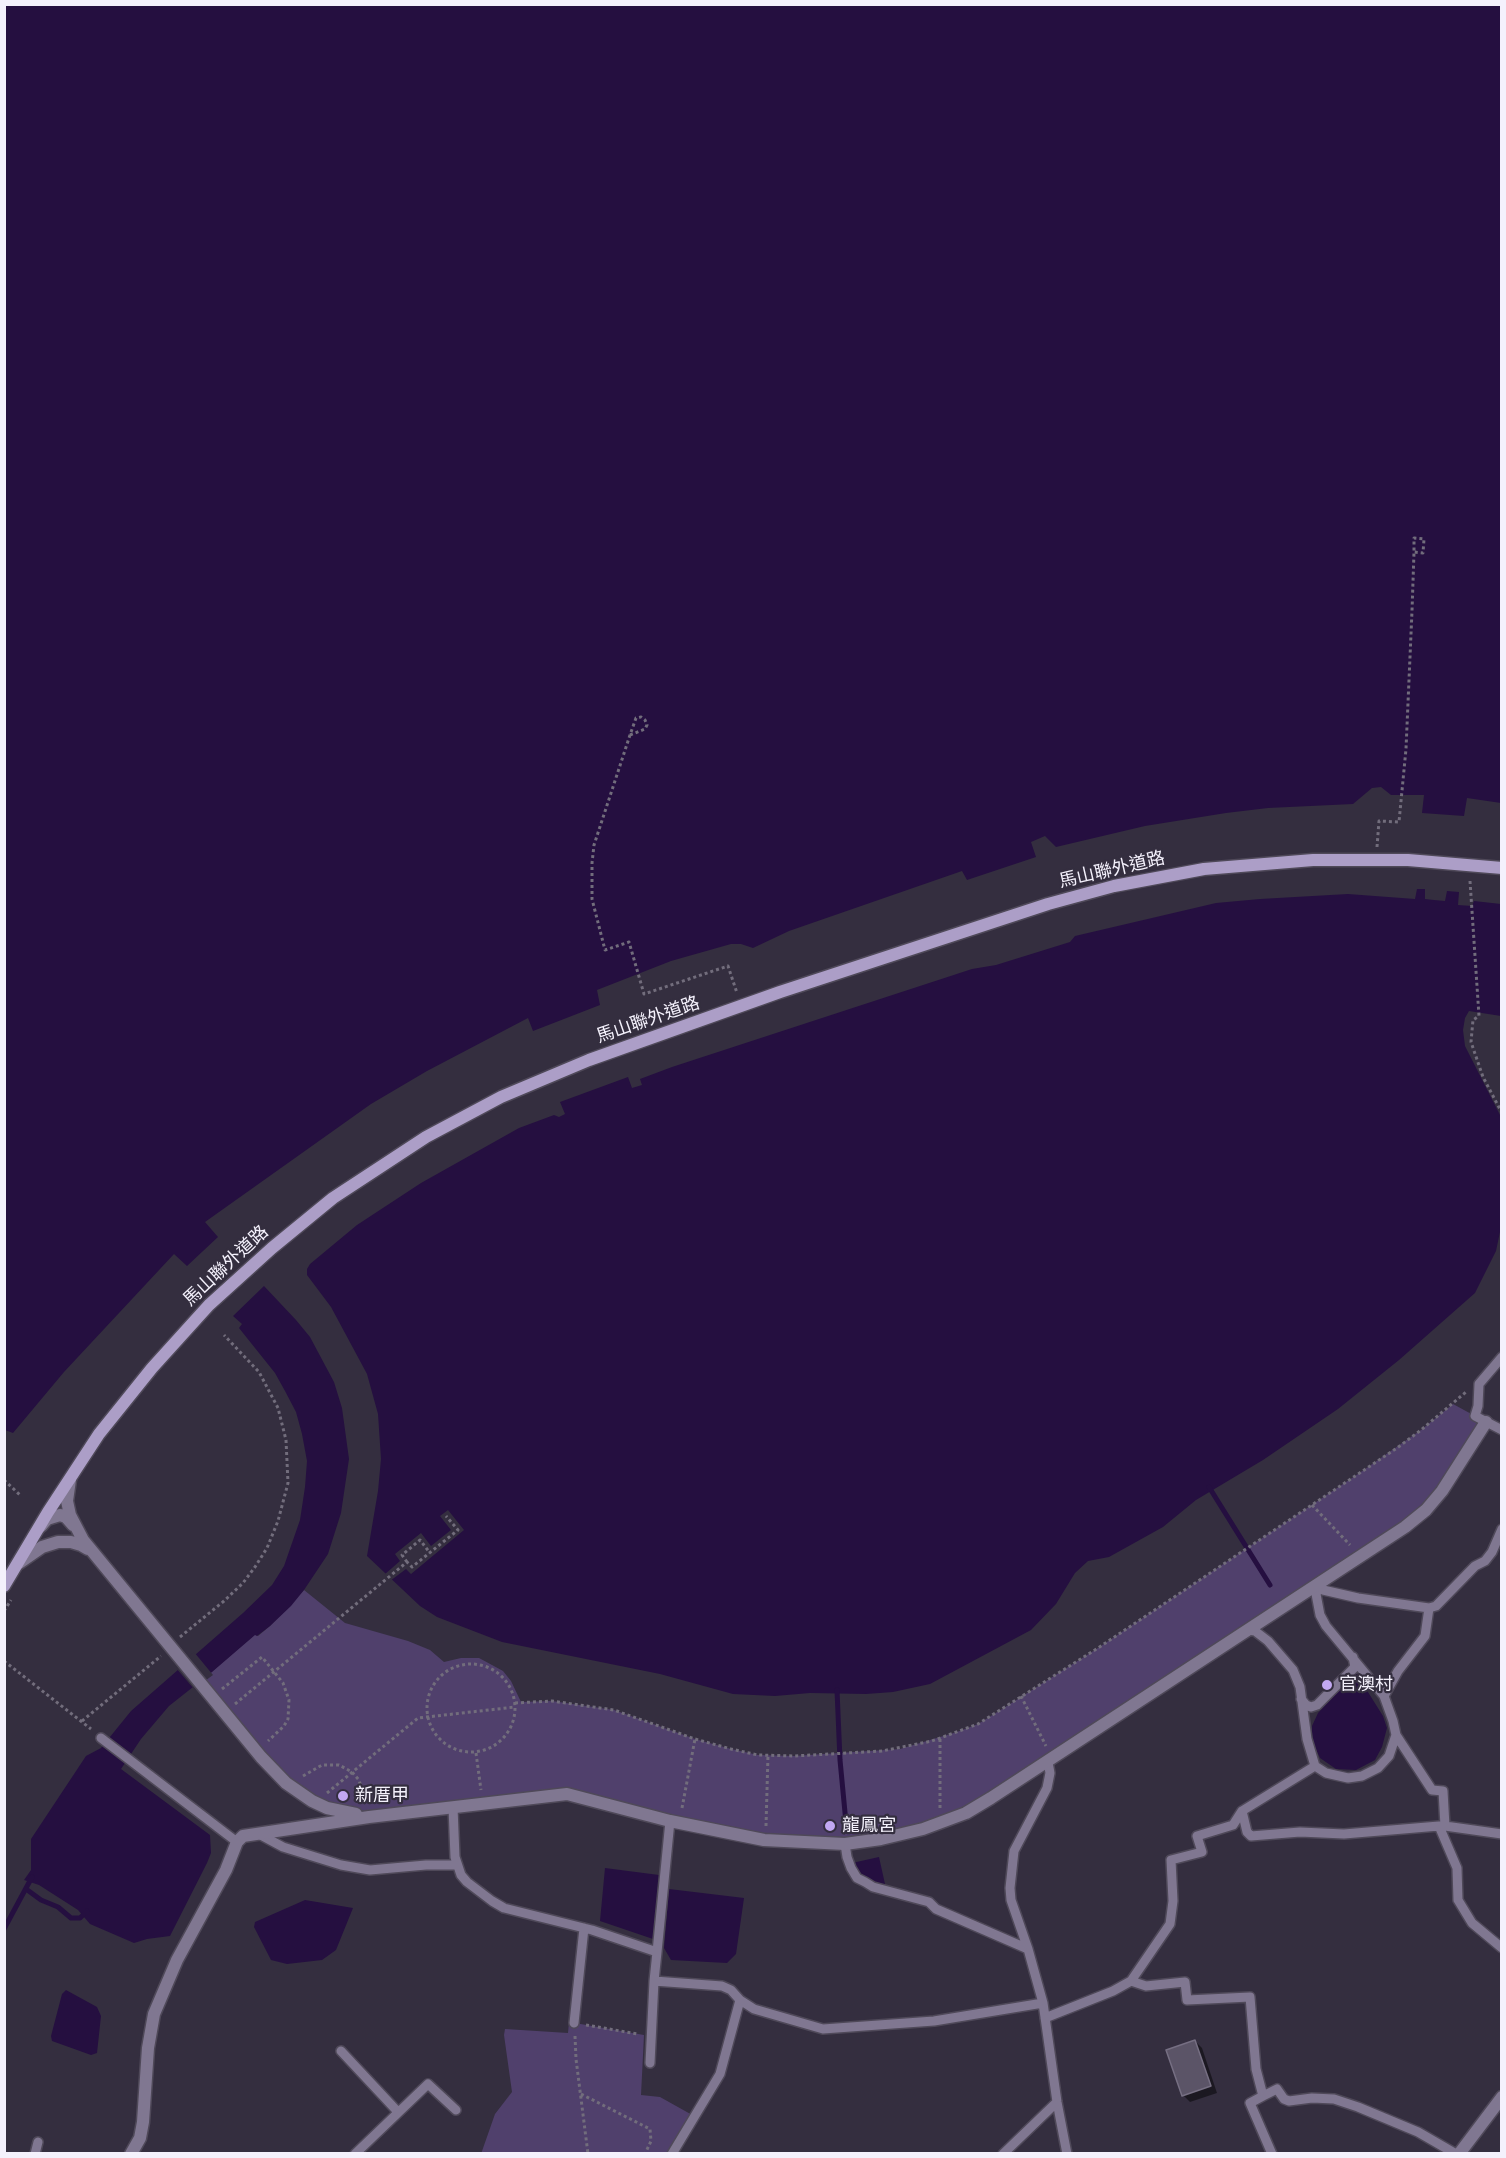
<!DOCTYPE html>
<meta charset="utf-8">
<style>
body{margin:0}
#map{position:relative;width:1506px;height:2158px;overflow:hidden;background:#342e3f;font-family:"Work Sans",sans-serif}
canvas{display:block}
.frame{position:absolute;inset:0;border:6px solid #f4f1fc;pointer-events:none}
</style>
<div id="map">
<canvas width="1506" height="2158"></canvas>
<div class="frame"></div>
</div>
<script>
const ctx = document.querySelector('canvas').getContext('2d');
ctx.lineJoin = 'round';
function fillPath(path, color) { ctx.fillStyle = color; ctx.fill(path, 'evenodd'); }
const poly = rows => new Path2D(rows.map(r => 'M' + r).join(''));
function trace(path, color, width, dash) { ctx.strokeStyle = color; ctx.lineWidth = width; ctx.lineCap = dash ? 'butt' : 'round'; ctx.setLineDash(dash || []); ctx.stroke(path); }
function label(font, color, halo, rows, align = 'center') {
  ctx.font = font + ' "Work Sans","Noto Sans TC",sans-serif'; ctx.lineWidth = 4.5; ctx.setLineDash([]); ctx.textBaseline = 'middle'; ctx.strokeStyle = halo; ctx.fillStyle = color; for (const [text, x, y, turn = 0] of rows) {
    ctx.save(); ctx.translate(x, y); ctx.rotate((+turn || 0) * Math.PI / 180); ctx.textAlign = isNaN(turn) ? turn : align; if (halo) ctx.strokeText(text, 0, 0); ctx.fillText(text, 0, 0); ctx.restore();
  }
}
fillPath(poly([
 [1453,1404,1486,1422,1426,1510,991,1798,881,1839,764,1840,567,1794,369,1817,300,1794,201,1681,255,1634,258,1636,270,1626,304,1590,345,1623,408,1641,430,1650,444,1662,461,1658,479,1658,492,1665,503,1671,511,1681,521,1702,552,1701,614,1710,695,1739,731,1749,758,1755,794,1756,900,1749,957,1732,978,1724,999,1711,1098,1648,1358,1474,1421,1430],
 [569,2022,644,2035,641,2095,660,2097,694,2116,672,2153,481,2154,495,2114,512,2092,504,2035,505,2029,568,2033]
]), '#50406c');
fillPath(poly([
 [4,5,1501,5,1501,803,1467,798,1464,816,1422,813,1424,795,1391,795,1381,787,1372,788,1353,804,1268,808,1226,813,1145,826,1056,847,1045,836,1031,842,1036,857,967,880,962,871,789,931,753,948,741,944,731,944,671,961,597,990,600,1005,533,1031,528,1018,427,1071,371,1104,205,1222,218,1237,187,1266,174,1254,64,1372,13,1433,5,1430],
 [1417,889,1425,889,1425,899,1434,900,1445,901,1447,891,1459,892,1458,905,1472,906,1474,901,1501,904,1501,1016,1469,1011,1465,1018,1463,1030,1465,1046,1502,1119,1501,1227,1496,1251,1475,1293,1399,1360,1338,1409,1263,1460,1196,1500,1163,1527,1109,1557,1088,1561,1075,1573,1056,1604,1031,1630,930,1684,893,1692,866,1694,810,1693,775,1696,733,1694,660,1674,502,1642,437,1617,420,1606,367,1556,378,1491,381,1459,378,1414,367,1374,331,1307,307,1275,307,1269,310,1264,357,1225,421,1183,519,1128,554,1115,559,1117,565,1114,560,1102,628,1077,632,1088,642,1085,640,1079,672,1067,972,969,996,965,1070,942,1075,936,1216,903,1260,899,1348,894,1415,899],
 [264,1286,296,1320,310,1337,334,1382,342,1408,349,1459,341,1513,328,1554,304,1590,291,1606,270,1626,257,1636,255,1635,212,1672,169,1706,141,1739,121,1769,210,1835,211,1853,207,1863,170,1936,147,1939,134,1943,90,1924,78,1910,39,1885,24,1880,31,1870,31,1839,86,1756,101,1748,131,1711,243,1613,272,1585,284,1566,300,1520,305,1487,307,1461,302,1434,296,1412,285,1391,275,1373,239,1328,242,1324,233,1316],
 [1356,1673,1383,1716,1387,1728,1382,1747,1375,1760,1356,1770,1336,1769,1320,1758,1312,1741,1312,1726,1318,1713],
 [879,1857,885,1884,877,1884,858,1873,852,1863],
 [605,1868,659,1875,653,1939,600,1921],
 [669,1889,744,1898,736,1954,727,1963,671,1960,664,1948],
 [305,1900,353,1908,336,1950,322,1960,287,1964,271,1960,254,1927,255,1922],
 [66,1990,97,2007,101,2016,97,2053,91,2055,52,2041,51,2036,62,1994]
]), '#250f40');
fillPath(poly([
 [448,1510,464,1530,411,1574,406,1569,390,1581,384,1575,400,1561,395,1554,421,1533,431,1546,451,1530,440,1516],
 [194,1652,213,1675,194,1689,176,1668]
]), '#342e3f');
fillPath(poly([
 [1195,2041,1202,2048,1217,2093,1190,2102,1183,2095]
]), '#0007');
trace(poly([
 [1209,1487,1270,1585],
 [837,1690,840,1760,846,1823],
 [26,1889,41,1900,58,1907,71,1918,80,1918,87,1911],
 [4,1929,32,1877]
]), '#250f40', 5);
const building = poly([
 [1195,2040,1211,2086,1182,2096,1166,2050,1195,2040]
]);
fillPath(building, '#5b5467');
trace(building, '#766f83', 1.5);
const service = poly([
 [1502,1357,1479,1384,1478,1406,1475,1416,1502,1430],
 [1319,1587,1323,1590,1358,1598,1429,1608,1436,1606,1475,1566,1485,1561,1492,1552,1502,1529],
 [1247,1630,1255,1631,1268,1641,1293,1670,1300,1687,1307,1739,1315,1766,1326,1773,1348,1778,1362,1776,1378,1768,1389,1756,1396,1735,1393,1721,1384,1696,1326,1626,1320,1615,1316,1594,1322,1582],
 [1384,1696,1398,1671,1425,1636,1429,1608],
 [1301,1699,1306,1705,1311,1707,1317,1705,1355,1667,1353,1657],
 [1396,1735,1432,1790,1443,1791,1445,1826,1439,1826],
 [101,1738,237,1842],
 [1048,1762,1050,1773,1047,1788,1014,1851,1010,1888,1011,1900,1028,1949,1043,2003,1057,2102,1067,2154],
 [453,1807,455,1857,461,1875,467,1882,492,1901,504,1908,592,1930,657,1952,670,1821],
 [1242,1811,1247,1832,1251,1836,1300,1832,1344,1834,1439,1826,1457,1868,1458,1900,1472,1923,1502,1948],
 [1445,1826,1502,1834],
 [257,1833,283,1847,341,1865,370,1870,426,1865,457,1865],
 [845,1844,847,1857,851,1868,857,1878,865,1882,873,1887,929,1902,936,1909,1028,1949],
 [657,1952,654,1981,722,1986,731,1990,740,2000,720,2074,672,2154],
 [1131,1981,1146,1986,1185,1982,1187,2000,1250,1997,1256,2069,1263,2096,1250,2103,1272,2154],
 [740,2000,754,2009,823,2029,934,2021,1043,2003],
 [1045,2018,1113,1991,1131,1981,1170,1924,1173,1901,1171,1860,1202,1852,1197,1836,1233,1825,1242,1811,1315,1766],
 [574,2023,584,1928],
 [341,2051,398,2112],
 [650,2063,654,1981],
 [1263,2096,1277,2089,1284,2099,1289,2101,1312,2098,1334,2099,1358,2107,1418,2132,1456,2154],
 [35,2154,38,2142],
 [355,2154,428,2084,456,2110],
 [1003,2154,1057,2102]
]);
const tertiary = poly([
 [70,1480,67,1501,70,1515,83,1540,261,1757,286,1783,312,1801,327,1808,356,1814],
 [41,1526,47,1519,60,1515,66,1517,73,1525],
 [19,1563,42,1547,58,1542,71,1542,81,1545,88,1549],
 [131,2154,140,2138,143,2122,148,2048,154,2014,177,1960,226,1870,237,1842,243,1836,369,1817,567,1794,670,1821,764,1840,845,1844,881,1839,923,1829,966,1813,991,1798,1405,1527,1426,1510,1442,1491,1486,1422],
 [1459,2154,1502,2097]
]);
const secondary = poly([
 [4,1586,48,1512,99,1434,152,1368,209,1305,272,1248,333,1198,426,1137,501,1097,589,1060,780,992,1048,904,1114,886,1204,869,1313,860,1408,860,1502,868]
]);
trace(service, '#4f4959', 12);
trace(tertiary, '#4f4959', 15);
trace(secondary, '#4f4959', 15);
trace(poly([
 [630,735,645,729,647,725,645,720,641,717,636,718,630,735,594,845,592,863,592,899,605,950,629,942,644,994,728,966,737,993],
 [1377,847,1379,821,1399,822,1406,749,1412,611,1414,552,1414,538,1424,539,1423,553,1414,552],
 [1470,881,1479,1016,1473,1020,1471,1042,1483,1077,1502,1113],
 [4,1480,20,1495],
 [1312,1505,1350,1545],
 [407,1562,402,1555,420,1540,430,1553],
 [4,1611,11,1600],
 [180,1637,224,1601,243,1583,255,1567,267,1548,278,1521,288,1483,286,1440,278,1408,259,1372,224,1335],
 [4,1661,91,1729],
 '427 1708a44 44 0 1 1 88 0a44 44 0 1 1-88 0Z',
 [222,1689,262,1657,283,1683,289,1700,288,1719,284,1726,268,1741],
 [1021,1696,1046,1746],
 [515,1703,552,1701,614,1710,695,1739,731,1749,758,1755,794,1756,882,1751,932,1741,978,1724,1098,1648,1397,1448,1421,1430,1466,1392],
 [235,1704,407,1562,412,1567,458,1530,446,1516],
 [82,1721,161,1656],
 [476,1753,481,1790],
 [303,1776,322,1765,339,1765,352,1772,359,1780,366,1804],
 [327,1793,418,1718,515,1707],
 [682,1808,695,1739],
 [940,1808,940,1738],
 [766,1826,768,1755],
 [586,2025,638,2034],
 [575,2036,576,2059,588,2154],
 [581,2094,650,2129,651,2141,645,2154]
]), '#726d7c', 3, [3, 3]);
trace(service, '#807791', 9);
trace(tertiary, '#807791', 12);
trace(secondary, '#ac9ec7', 12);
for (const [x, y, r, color] of [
 [1327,1685,6,"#c2a8f2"],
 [343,1796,6,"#c2a8f2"],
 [830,1826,6,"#c2a8f2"]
]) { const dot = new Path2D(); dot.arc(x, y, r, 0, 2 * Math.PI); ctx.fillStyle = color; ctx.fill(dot); trace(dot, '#342e3f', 2); }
label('18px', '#f4f1fc', '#342e3f', [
 ["馬山聯外道路",1112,870,-13],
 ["馬山聯外道路",648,1020,-19],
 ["馬山聯外道路",226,1266,-43]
]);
label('18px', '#f4f1fc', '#342e3f', [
 ["官澳村",1339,1685],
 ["新厝甲",355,1796],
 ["龍鳳宮",842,1826]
], 'left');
</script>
